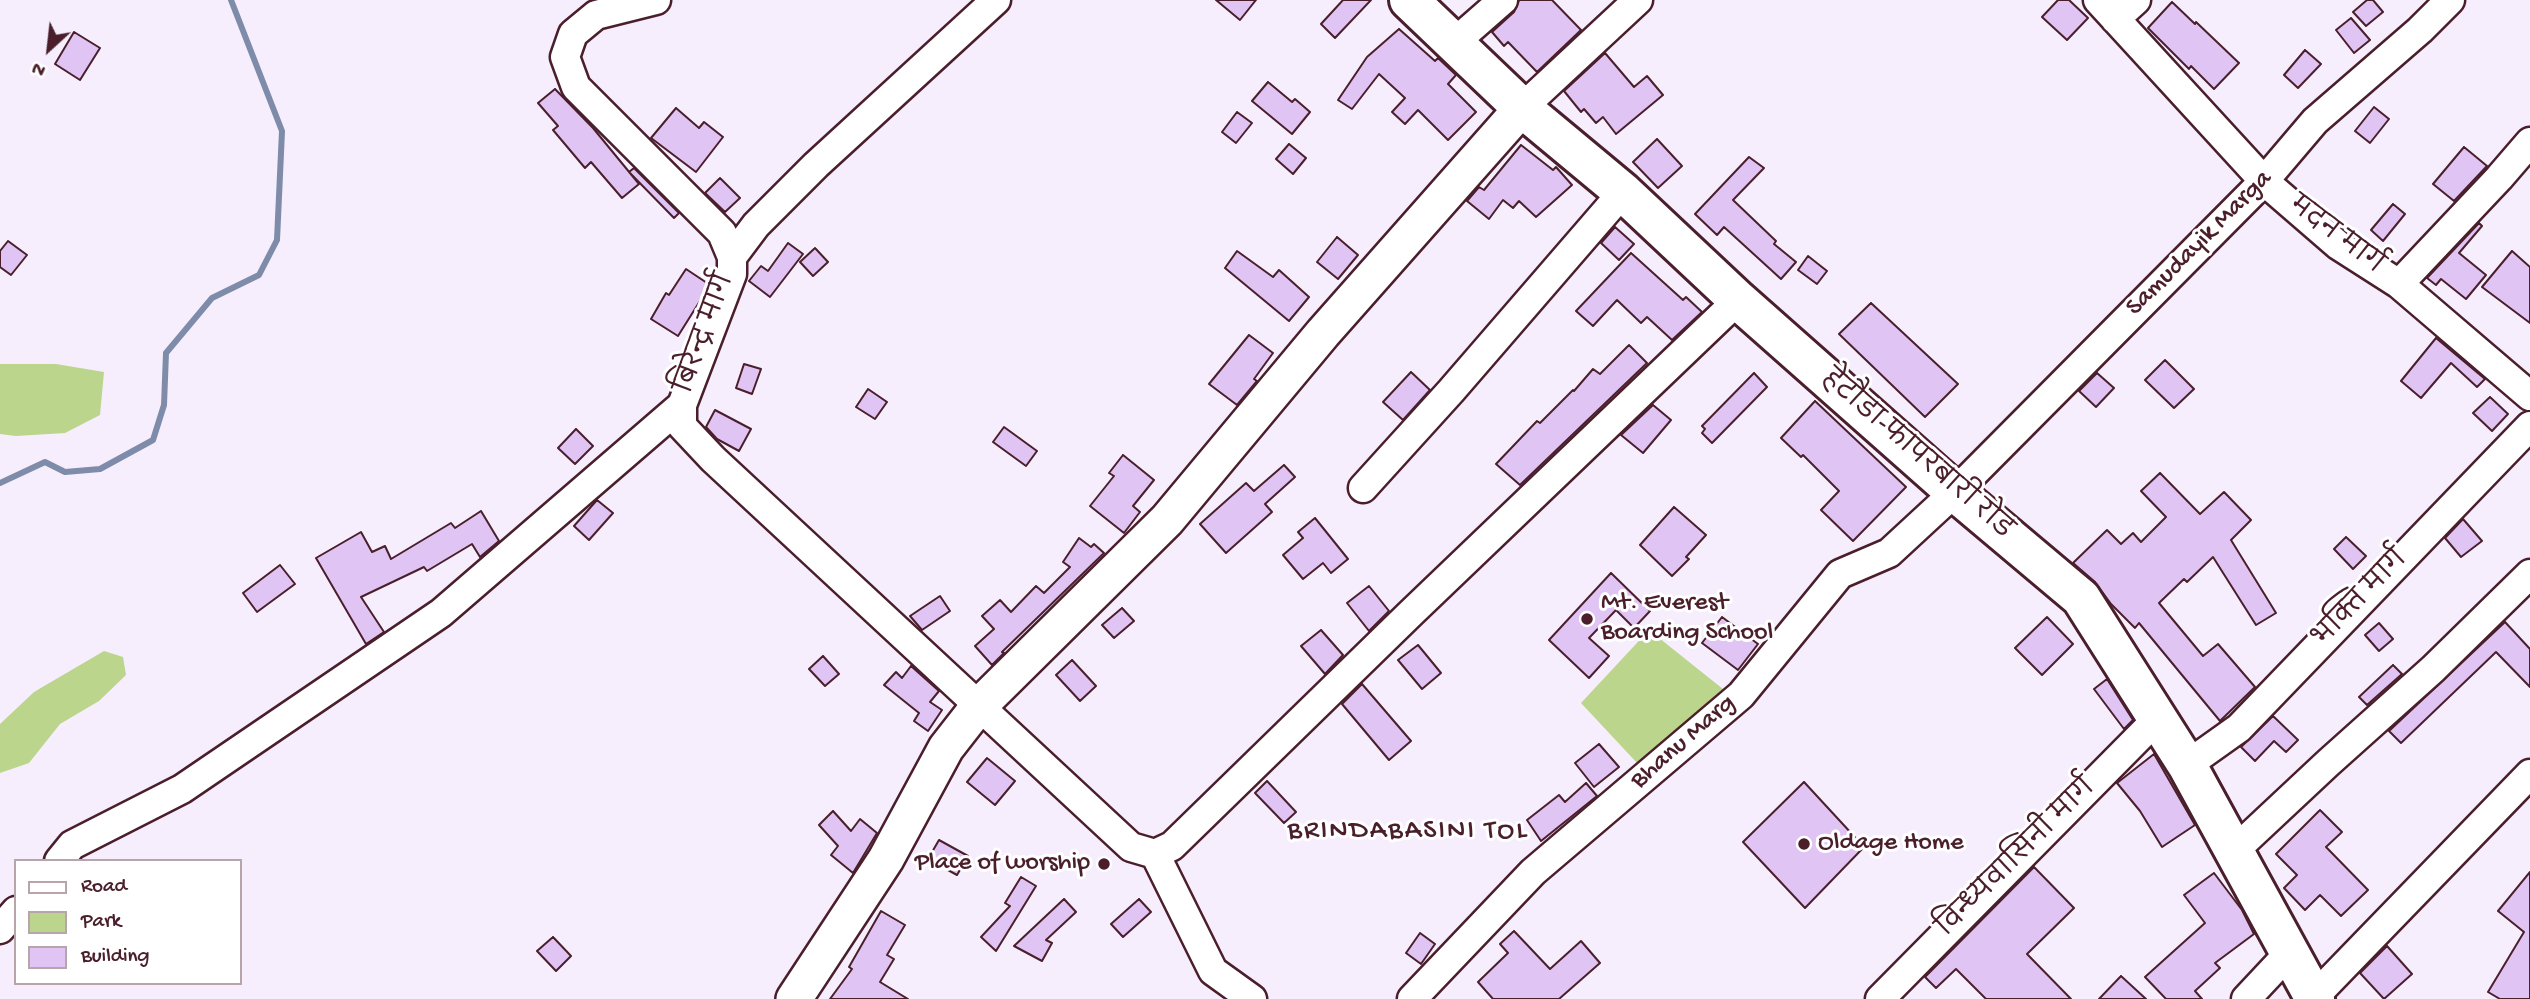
<!DOCTYPE html>
<meta charset="utf-8">
<style>
body{margin:0}
#map{position:relative;width:2530px;height:999px;overflow:hidden;background:#f6eefc;font-family:"Gochi Hand",sans-serif}
canvas{display:block}
.legend{position:absolute;left:14px;top:859px;width:228px;height:126px;box-sizing:border-box;background:#fff;border:2px solid #b7a5aa;margin:0;padding:9px 12px;list-style:none;font-size:21px;color:#4a1f2b}
.legend li{display:flex;align-items:center;gap:14px;height:35px}
.legend b{width:35px;border:2px solid #b7a5aa}
.north{position:absolute;left:14px;top:14px;width:70px;height:70px;-webkit-text-stroke:5px #fff;paint-order:stroke;rotate:207deg;font-size:19px;font-weight:700;line-height:28px;text-align:center;color:#4a1f2b}
.north::after{content:'';display:block;margin:auto;width:24px;height:32px;background:#4a1f2b;clip-path:polygon(50% 0,100% 100%,50% 72%,0 100%)}
</style>
<div id="map">
<canvas width="2530" height="999"></canvas>
<ul class="legend">
<li><b style="height:9px;background:#fff"></b>Road</li>
<li><b style="height:19px;background:#bbd58c"></b>Park</li>
<li><b style="height:19px;background:#e0c5f4"></b>Building</li>
</ul>
<div class="north">N</div>
</div>
<script>
const ctx = document.querySelector('canvas').getContext('2d');
ctx.lineJoin = 'round';
function fillPath(path, color) { ctx.fillStyle = color; ctx.fill(path, 'evenodd'); }
const poly = rows => new Path2D(rows.map(r => 'M' + r).join(''));
function trace(path, color, width, dash) { ctx.strokeStyle = color; ctx.lineWidth = width; ctx.lineCap = dash ? 'butt' : 'round'; ctx.setLineDash(dash || []); ctx.stroke(path); }
function label(font, color, halo, rows, align = 'center') {
  ctx.font = font + ' "Gochi Hand","Playpen Sans Deva",sans-serif'; ctx.lineWidth = 6; ctx.setLineDash([]); ctx.textBaseline = 'middle'; ctx.strokeStyle = halo; ctx.fillStyle = color; for (const [text, x, y, turn = 0] of rows) {
    ctx.save(); ctx.translate(x, y); ctx.rotate((+turn || 0) * Math.PI / 180); ctx.textAlign = isNaN(turn) ? turn : align; if (halo) ctx.strokeText(text, 0, 0); ctx.fillText(text, 0, 0); ctx.restore();
  }
}
fillPath(poly([
 [0,364,56,364,104,372,100,415,65,433,16,436,0,434],
 [1649,630,1723,689,1638,764,1581,703],
 [104,651,123,657,126,675,99,701,60,724,29,763,0,773,0,724,34,692]
]), '#bbd58c');
trace(poly([
 [0,483,45,462,65,472,100,469,153,440,164,405,166,353,212,298,259,275,277,240,282,131,231,0]
]), '#7e8caa', 6);
const building = poly([
 [1216,0,1256,0,1240,20,1216,0],
 [1343,0,1371,0,1335,38,1321,24,1343,0],
 [1519,0,1552,0,1581,30,1537,72,1508,42,1504,46,1492,32,1514,12,1519,0],
 [2058,0,2069,0,2088,18,2067,40,2042,17,2058,0],
 [2367,0,2373,0,2383,12,2366,26,2353,12,2367,0],
 [2172,2,2195,24,2196,22,2239,63,2214,89,2191,66,2189,69,2148,28,2172,2],
 [2351,18,2370,40,2354,53,2336,30,2351,18],
 [1399,29,1435,61,1438,58,1456,75,1448,84,1476,112,1448,140,1418,110,1405,124,1392,112,1405,98,1379,74,1352,109,1338,100,1367,57,1399,29],
 [74,32,100,48,80,80,55,64,74,32],
 [2305,50,2321,64,2298,88,2284,75,2305,50],
 [1605,53,1634,87,1647,76,1663,95,1616,134,1603,117,1596,123,1584,109,1581,112,1564,91,1605,53],
 [1268,82,1292,102,1295,99,1310,112,1292,134,1252,101,1268,82],
 [555,89,593,128,639,184,622,198,591,162,585,168,553,130,558,126,538,103,555,89],
 [2374,107,2389,119,2370,143,2355,131,2374,107],
 [676,108,699,128,704,122,723,137,696,172,651,138,676,108],
 [1237,112,1252,123,1236,143,1222,132,1237,112],
 [1657,139,1682,166,1658,188,1633,162,1657,139],
 [1289,144,1306,158,1293,174,1276,159,1289,144],
 [1521,145,1553,170,1556,167,1572,185,1536,217,1519,201,1513,208,1503,200,1489,219,1467,201,1479,187,1484,190,1521,145],
 [2464,147,2487,166,2454,201,2433,184,2464,147],
 [1749,157,1764,168,1733,200,1776,241,1774,244,1796,262,1781,279,1724,227,1717,235,1695,214,1749,157],
 [634,168,679,213,674,218,629,172,634,168],
 [720,178,740,198,725,212,705,193,720,178],
 [2393,204,2405,214,2383,241,2371,230,2393,204],
 [2479,223,2482,226,2459,253,2486,275,2466,299,2441,279,2436,285,2427,278,2479,223],
 [1615,227,1634,244,1619,260,1601,243,1615,227],
 [1337,237,1358,255,1338,279,1317,262,1337,237],
 [8,241,27,255,11,275,0,267,0,251,8,241],
 [788,243,803,254,770,297,749,281,761,266,768,271,788,243],
 [815,248,828,262,813,276,800,262,815,248],
 [1237,251,1273,277,1279,270,1309,297,1289,321,1225,268,1237,251],
 [2512,251,2530,267,2530,323,2482,287,2512,251],
 [1631,253,1683,300,1686,297,1702,312,1672,340,1647,317,1641,323,1617,300,1593,326,1576,311,1631,253],
 [1808,256,1827,271,1817,284,1798,270,1808,256],
 [686,269,710,285,678,336,651,319,666,293,669,295,686,269],
 [1871,303,1958,384,1925,417,1839,334,1871,303],
 [1249,335,1273,353,1254,379,1257,381,1237,405,1209,384,1249,335],
 [2436,338,2485,379,2477,387,2451,363,2421,398,2401,381,2436,338],
 [1629,345,1647,363,1520,485,1496,464,1537,421,1540,423,1573,390,1574,391,1593,369,1600,374,1629,345],
 [2165,360,2194,389,2174,408,2145,380,2165,360],
 [744,364,761,369,752,394,736,388,744,364],
 [1411,372,1430,390,1403,420,1383,402,1411,372],
 [1754,373,1767,387,1712,443,1702,433,1705,429,1702,426,1754,373],
 [2097,373,2114,388,2096,407,2079,391,2097,373],
 [868,389,887,402,875,419,856,407,868,389],
 [2490,397,2508,414,2492,431,2473,413,2490,397],
 [1815,401,1906,487,1853,541,1821,510,1839,491,1803,455,1801,457,1781,438,1815,401],
 [1653,405,1671,420,1643,453,1621,435,1653,405],
 [715,410,751,429,739,451,717,439,706,427,715,410],
 [1004,427,1037,451,1026,466,993,442,1004,427],
 [576,429,593,446,575,464,558,448,576,429],
 [1123,455,1154,480,1133,506,1140,512,1124,533,1090,506,1114,476,1109,473,1123,455],
 [1284,465,1295,477,1265,504,1272,512,1226,553,1200,524,1246,483,1254,491,1284,465],
 [2160,473,2200,514,2224,492,2251,520,2231,540,2276,613,2256,625,2213,557,2187,582,2184,579,2159,603,2203,656,2218,644,2255,687,2220,721,2139,623,2135,628,2111,604,2095,582,2073,563,2107,530,2121,544,2133,533,2141,542,2166,517,2141,491,2160,473],
 [597,500,613,513,589,540,574,526,597,500],
 [1674,507,1706,535,1686,557,1689,559,1672,576,1640,545,1674,507],
 [481,511,499,541,480,557,472,544,427,571,424,567,361,597,384,632,366,644,316,558,361,532,372,552,385,546,391,559,451,523,455,528,481,511],
 [1315,518,1348,559,1331,573,1323,563,1303,579,1283,555,1303,538,1298,532,1315,518],
 [2463,519,2482,541,2461,557,2445,538,2463,519],
 [2346,537,2366,556,2353,569,2334,549,2346,537],
 [1079,538,1091,547,1094,544,1104,553,1002,652,1004,653,992,665,975,646,994,629,982,616,1000,600,1011,612,1036,586,1044,593,1070,567,1063,562,1079,538],
 [280,565,295,584,257,612,243,593,280,565],
 [1611,573,1650,611,1634,628,1616,610,1589,638,1609,656,1589,678,1549,640,1611,573],
 [1369,586,1389,611,1369,631,1347,603,1369,586],
 [940,596,950,611,922,630,910,616,940,596],
 [1122,608,1134,621,1114,638,1102,625,1122,608],
 [1722,617,1758,644,1738,670,1702,643,1722,617],
 [2047,617,2073,644,2042,675,2015,648,2047,617],
 [2505,622,2530,649,2530,687,2496,652,2401,743,2389,731,2505,622],
 [2379,623,2393,639,2379,651,2365,635,2379,623],
 [1321,630,1343,655,1325,674,1301,646,1321,630],
 [1418,645,1441,673,1422,689,1398,660,1418,645],
 [823,656,839,674,825,686,809,669,823,656],
 [1072,660,1096,686,1080,701,1056,675,1072,660],
 [2393,665,2402,674,2367,705,2359,697,2393,665],
 [911,666,939,691,930,702,942,710,928,731,914,721,919,713,884,685,896,672,902,678,911,666],
 [2107,679,2133,720,2124,729,2094,689,2107,679],
 [1362,684,1411,741,1389,760,1342,704,1362,684],
 [2273,716,2298,740,2286,752,2274,741,2255,761,2241,747,2273,716],
 [1599,744,1619,767,1594,787,1575,763,1599,744],
 [2154,754,2195,825,2162,847,2140,811,2117,783,2154,754],
 [987,758,1015,781,995,805,967,782,987,758],
 [1267,781,1296,812,1284,823,1255,793,1267,781],
 [1804,782,1864,847,1805,908,1743,842,1804,782],
 [1586,783,1597,796,1541,841,1527,820,1559,795,1565,802,1586,783],
 [2320,810,2342,832,2326,847,2368,890,2341,916,2320,895,2305,910,2284,888,2297,875,2276,854,2320,810],
 [833,811,851,831,860,819,877,833,853,873,831,855,838,846,819,825,833,811],
 [939,840,968,856,957,875,928,859,939,840],
 [2034,867,2074,908,2027,954,2071,999,1986,999,1956,969,1936,988,1925,977,2034,867],
 [2530,872,2530,999,2500,999,2488,992,2524,932,2498,911,2530,872],
 [2214,873,2242,910,2254,934,2215,963,2220,968,2195,991,2202,999,2166,999,2145,977,2205,923,2184,895,2214,873],
 [1021,877,1036,886,996,951,981,937,1010,906,1005,903,1021,877],
 [1064,899,1076,912,1046,940,1052,943,1042,961,1014,946,1064,899],
 [1139,899,1151,912,1123,937,1111,924,1139,899],
 [881,911,905,925,887,955,894,959,880,982,908,999,830,999,852,969,849,967,881,911],
 [1514,931,1550,969,1581,941,1600,963,1559,999,1493,999,1478,982,1508,953,1500,944,1514,931],
 [1420,933,1435,944,1421,964,1406,953,1420,933],
 [553,937,571,956,556,971,537,951,553,937],
 [2387,946,2412,974,2384,999,2360,973,2387,946],
 [2121,976,2146,999,2099,999,2121,976]
]);
fillPath(building, '#e0c5f4');
trace(building, '#4a1f2b', 2);
const minor = poly([
 [656,0,596,15,573,34,565,57,576,87,722,233,732,257,732,274,682,405,682,426,713,459,1131,847,1155,854,1172,846,1410,614,1738,300],
 [2098,0,2264,181,2338,245,2399,284,2530,396],
 [2115,19,2136,0],
 [1454,43,1503,0],
 [1522,108,1638,0],
 [732,257,756,225,816,165,996,0],
 [2399,284,2499,178,2530,142],
 [1363,488,1451,391,1623,192],
 [2187,765,2239,728,2530,426],
 [2234,851,2328,763,2433,669,2530,574],
 [1155,854,1213,971,1252,999],
 [59,861,72,845,182,789,441,613,682,405],
 [0,929,16,911],
 [2314,997,2530,774],
 [1412,999,1533,872,1741,695,1840,574,1889,553,1955,492,2264,181,2315,121,2420,30,2450,0],
 [1880,999,2157,719],
 [2246,999,2290,952]
]);
const major = poly([
 [794,999,886,859,946,748,978,707,1167,520,1323,333,1522,108]
]);
const highway = poly([
 [1409,0,1522,108,1623,192,1738,300,1955,492,2081,598,2187,765,2315,999]
]);
trace(minor, '#4a1f2b', 33);
trace(major, '#4a1f2b', 40);
trace(highway, '#4a1f2b', 44);
trace(minor, '#fff', 28);
trace(major, '#fff', 35);
trace(highway, '#fff', 38);
for (const [x, y, r, color] of [
 [1587,619,7,"#4a1f2b"],
 [1804,844,7,"#4a1f2b"],
 [1104,864,7,"#4a1f2b"]
]) { const dot = new Path2D(); dot.arc(x, y, r, 0, 2 * Math.PI); ctx.fillStyle = color; ctx.fill(dot); trace(dot, '#fff', 2.5); }
label('26px', '#4a1f2b', '#fff', [
 ["मदन मार्ग",2335,237,37],
 ["Samudayik Marga",2200,244,-45],
 ["बिरेन्द्र मार्ग",707,334,-70],
 ["हेटौडा-फापरबारी रोड",1916,456,41],
 ["भक्ति मार्ग",2362,600,-46],
 ["Bhanu Marg",1684,743,-41],
 ["विन्ध्यवासिनी मार्ग",2018,859,-45]
]);
label('26px', '#4a1f2b', '#fff', [
 ["Mt. Everest",1601,604],
 ["Boarding School",1601,634],
 ["Oldage Home",1818,844],
 ["Place of worship",1090,864,"right"]
], 'left');
ctx.letterSpacing = '2px';
label('28px', '#4a1f2b', '#fff', [
 ["BRINDABASINI TOL",1408,833]
]);
ctx.letterSpacing = '0px';
</script>
